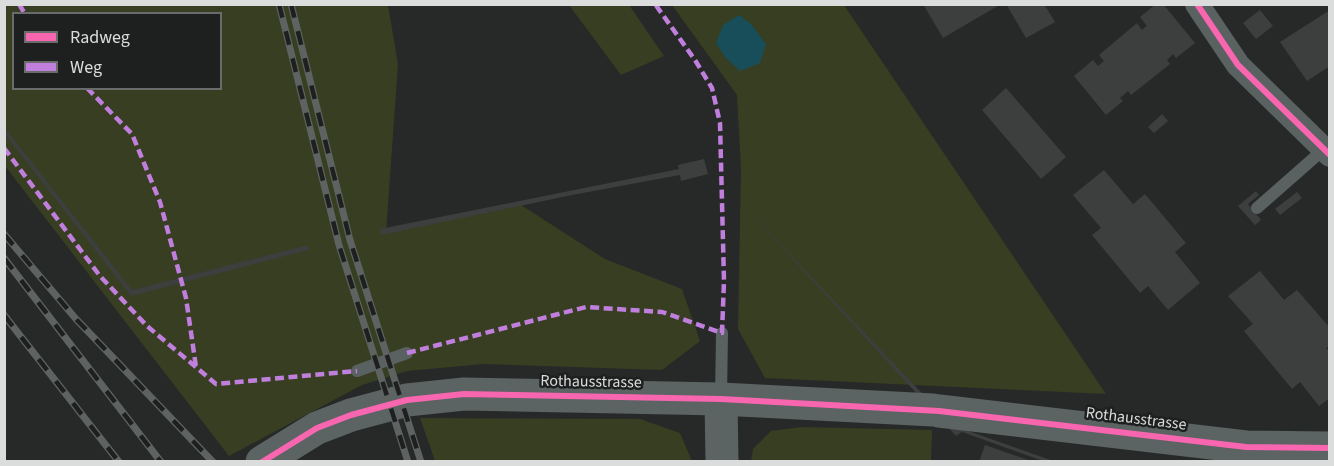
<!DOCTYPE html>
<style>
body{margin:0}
#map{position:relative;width:1334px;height:466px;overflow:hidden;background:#272928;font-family:"Source Sans 3",sans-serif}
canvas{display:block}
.frame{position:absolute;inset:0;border:6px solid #dbdddc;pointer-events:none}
.legend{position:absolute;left:12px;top:12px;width:210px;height:78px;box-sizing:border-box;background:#1d201f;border:2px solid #696c6b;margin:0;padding:8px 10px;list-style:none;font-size:18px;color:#dbdddc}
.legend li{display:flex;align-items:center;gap:12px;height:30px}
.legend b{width:30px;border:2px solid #696c6b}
</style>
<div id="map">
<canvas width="1334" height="466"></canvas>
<div class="frame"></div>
<ul class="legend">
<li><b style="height:8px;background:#f766af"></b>Radweg</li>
<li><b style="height:8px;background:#c07fdc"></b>Weg</li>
</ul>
</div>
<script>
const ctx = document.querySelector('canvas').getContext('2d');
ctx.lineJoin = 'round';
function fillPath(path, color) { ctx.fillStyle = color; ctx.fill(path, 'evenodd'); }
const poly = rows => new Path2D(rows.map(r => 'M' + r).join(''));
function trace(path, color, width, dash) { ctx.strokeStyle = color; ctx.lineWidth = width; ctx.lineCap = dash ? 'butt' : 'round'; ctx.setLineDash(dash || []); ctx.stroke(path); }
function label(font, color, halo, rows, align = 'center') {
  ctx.font = font + ' "Source Sans 3",sans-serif'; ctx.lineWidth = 5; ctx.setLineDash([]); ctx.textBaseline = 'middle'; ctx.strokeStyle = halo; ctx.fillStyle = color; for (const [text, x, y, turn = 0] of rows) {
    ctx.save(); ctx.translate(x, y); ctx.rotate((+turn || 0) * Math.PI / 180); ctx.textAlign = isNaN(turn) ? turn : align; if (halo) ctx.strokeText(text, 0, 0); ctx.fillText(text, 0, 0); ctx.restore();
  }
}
fillPath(poly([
 [5,5,388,5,398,64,386,233,521,205,605,259,682,289,700,341,662,370,484,364,407,371,362,385,229,456,5,166],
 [14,14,220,14,220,88,14,88],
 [569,5,629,5,664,56,621,75],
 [672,5,844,5,1106,394,765,378,738,329,741,169,737,95],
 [420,418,640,419,680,433,692,461,435,461],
 [802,427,932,430,931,461,751,461,753,449,771,431]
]), '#373e21');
fillPath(poly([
 [739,15,751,24,766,44,760,63,740,71,725,57,716,43,723,25]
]), '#184d5a');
fillPath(poly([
 [923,4,1001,4,943,38],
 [1006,4,1044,4,1055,22,1026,38],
 [1156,4,1163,4,1195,43,1176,58,1173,54,1167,60,1170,64,1131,95,1128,91,1120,98,1123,101,1106,115,1074,76,1093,60,1098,66,1104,61,1099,55,1137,23,1142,30,1144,28,1147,26,1140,17],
 [1260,10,1273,26,1256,39,1243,23],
 [1330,10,1330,66,1307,81,1280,42],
 [1006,88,1066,157,1041,179,982,110],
 [1162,114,1168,121,1154,133,1148,127],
 [4,127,132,290,308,245,309,250,131,296,4,133],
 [704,159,708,174,681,181,680,175,572,195,381,235,380,229,679,169,678,165],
 [1104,170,1133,204,1145,194,1186,243,1175,252,1200,283,1168,310,1148,286,1140,293,1092,235,1101,228,1073,195],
 [1256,191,1259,195,1248,204,1261,220,1255,225,1238,206],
 [1297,192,1302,198,1280,215,1275,209],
 [740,202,957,430,960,428,1056,462,1046,462,962,432,956,436],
 [1260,271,1284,300,1297,290,1330,328,1330,346,1326,348,1330,352,1330,398,1319,406,1300,382,1292,389,1244,331,1253,324,1228,296],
 [985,445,1031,461,1031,462,979,462]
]), '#3d3f3e');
trace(poly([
 [1257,208,1323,150],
 [357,371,407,353],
 [721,398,722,333]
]), '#596161', 12);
trace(poly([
 [1197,4,1238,65,1330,155]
]), '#596161', 24);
trace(poly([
 [721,399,722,462],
 [939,411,1246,447,1330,448],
 [262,462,317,428,351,415,407,400,464,394,721,399,933,410]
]), '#5b6363', 33);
const rail = poly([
 [279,4,339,245,408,462],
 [291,4,350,240,421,462],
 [4,234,76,319,213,462],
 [4,258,161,462],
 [4,315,119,462]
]);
trace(rail, '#5e6362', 7);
trace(rail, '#1d201f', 4.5, [14]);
trace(poly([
 [19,4,25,14],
 [87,88,132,134,160,202,186,298,196,367],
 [4,148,100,276,147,326,216,384,357,371],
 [407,353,586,307,662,312,722,333,724,281,720,123,712,88,695,60,655,4]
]), '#c07fdc', 4.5, [9, 4.5]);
trace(poly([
 [1197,4,1238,65,1330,155],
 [262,462,317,428,351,415,407,400,464,394,721,399,939,411,1246,447,1330,448]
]), '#f766af', 6);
label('16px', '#dbdddc', '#1d201f', [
 ["Rothausstrasse",591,383,1],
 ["Rothausstrasse",1136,420,7]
]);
</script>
